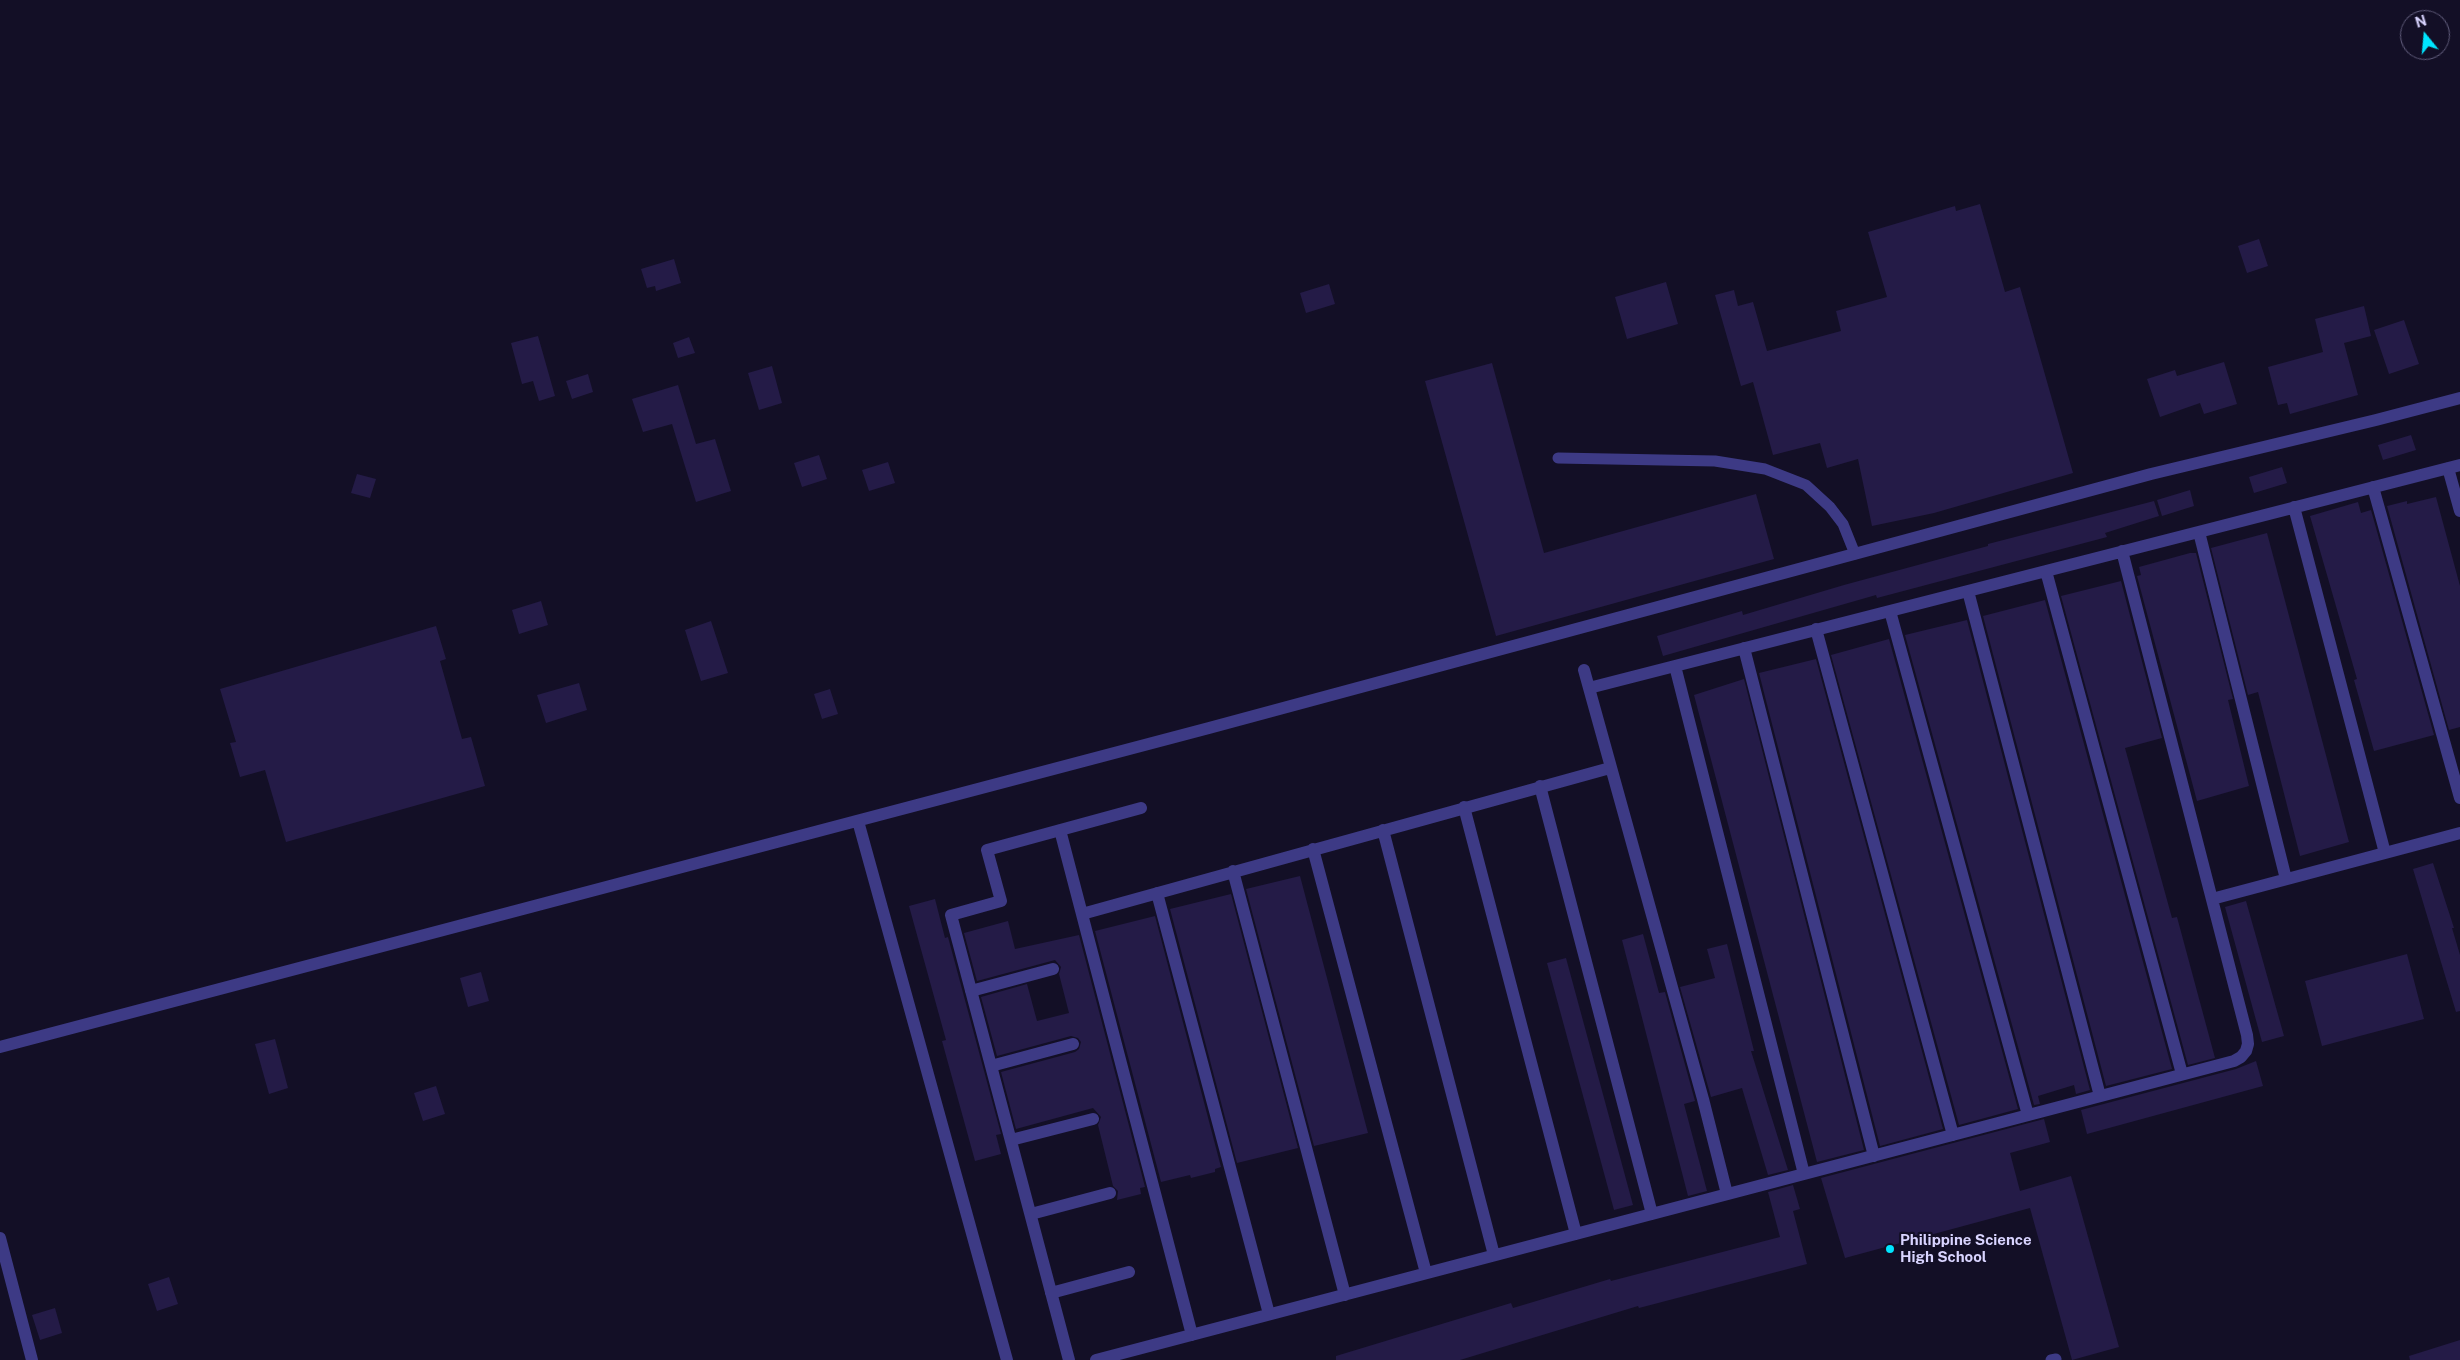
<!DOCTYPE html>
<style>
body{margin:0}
#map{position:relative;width:2460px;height:1360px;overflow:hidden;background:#130f26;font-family:"Public Sans",sans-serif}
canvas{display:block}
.north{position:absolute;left:2400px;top:10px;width:50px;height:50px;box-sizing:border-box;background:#130f26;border:1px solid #625e7d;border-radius:50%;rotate:343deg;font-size:14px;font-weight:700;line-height:20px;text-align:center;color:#d9d4ff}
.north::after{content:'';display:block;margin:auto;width:18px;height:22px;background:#00e5ff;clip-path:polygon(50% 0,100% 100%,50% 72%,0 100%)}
</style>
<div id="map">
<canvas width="2460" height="1360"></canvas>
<div class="north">N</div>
</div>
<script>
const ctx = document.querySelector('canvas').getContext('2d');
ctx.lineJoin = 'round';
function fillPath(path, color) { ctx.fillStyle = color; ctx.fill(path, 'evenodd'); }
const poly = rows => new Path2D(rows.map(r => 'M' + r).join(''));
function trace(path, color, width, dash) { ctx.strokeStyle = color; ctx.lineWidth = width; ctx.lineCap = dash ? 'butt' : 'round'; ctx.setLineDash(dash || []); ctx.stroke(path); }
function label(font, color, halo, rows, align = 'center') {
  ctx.font = font + ' "Public Sans",sans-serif'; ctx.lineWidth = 4.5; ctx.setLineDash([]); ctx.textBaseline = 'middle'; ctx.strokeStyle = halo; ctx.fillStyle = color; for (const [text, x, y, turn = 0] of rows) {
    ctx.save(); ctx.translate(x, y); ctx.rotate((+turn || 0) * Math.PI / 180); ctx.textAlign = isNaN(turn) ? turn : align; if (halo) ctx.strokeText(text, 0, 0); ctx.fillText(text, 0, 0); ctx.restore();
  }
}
fillPath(poly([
 [1980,204,2005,292,2020,287,2073,473,1934,513,1872,526,1858,459,1827,468,1820,443,1773,455,1753,382,1741,386,1715,295,1734,290,1738,306,1753,302,1767,351,1841,331,1836,311,1887,297,1868,232,1955,206,1956,211],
 [2259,239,2268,266,2247,273,2238,246],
 [674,259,681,283,656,291,655,286,647,288,641,269],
 [1666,282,1678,324,1627,339,1615,297],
 [1329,284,1335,304,1306,313,1300,293],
 [2364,306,2371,336,2344,343,2358,395,2290,414,2287,403,2278,405,2268,367,2323,352,2315,319],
 [2404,320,2419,364,2389,374,2374,330],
 [538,336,555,396,539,401,533,381,522,384,511,343],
 [689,337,695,353,678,358,673,343],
 [2224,362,2237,404,2204,414,2200,403,2160,417,2147,379,2175,370,2177,376],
 [1492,363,1544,553,1756,494,1774,559,1496,636,1425,381],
 [772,366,782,403,759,410,748,373],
 [588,374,593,392,572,399,566,381],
 [678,385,696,444,715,439,731,491,696,502,672,424,643,432,632,399],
 [2411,435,2416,450,2383,460,2378,445],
 [819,455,827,479,802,487,794,463],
 [888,462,895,483,869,491,862,470],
 [2282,467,2287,483,2254,493,2249,477],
 [357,474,376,479,370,498,351,493],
 [2190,490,2194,506,2162,516,2157,500],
 [2436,497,2460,586,2460,727,2449,730,2387,506,2407,501,2407,504],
 [2154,501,2159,516,2105,533,2107,537,1877,598,1876,595,1663,656,1657,636,1742,611,1743,615,1844,585,1988,546,1988,544],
 [2358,502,2361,513,2371,510,2434,735,2374,751,2354,680,2357,679,2310,516],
 [2267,533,2349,842,2300,856,2258,692,2248,695,2211,548],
 [2190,553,2196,553,2233,699,2228,700,2249,786,2197,801,2137,576,2141,575,2139,567],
 [2121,581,2162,738,2125,748,2172,918,2177,917,2215,1058,2188,1065,2061,596],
 [2045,600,2172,1069,2106,1086,1983,616],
 [541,601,548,625,519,634,512,610],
 [1967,620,2090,1090,2076,1094,2074,1085,2038,1096,2040,1104,2034,1105,1905,635],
 [711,621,728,673,701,681,685,630],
 [436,626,446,659,440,661,462,739,471,737,485,786,286,842,265,770,240,777,230,743,236,742,220,689],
 [1889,639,2018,1109,1959,1125,1831,655],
 [1816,659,1943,1129,1880,1146,1759,673],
 [1744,679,1864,1150,1817,1162,1694,695],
 [579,683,587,710,546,723,537,695],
 [830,689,838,714,822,719,814,694],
 [2433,863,2454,928,2452,928,2460,955,2460,1011,2456,1012,2413,869],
 [1300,876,1368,1133,1314,1146,1246,889],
 [1231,894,1298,1148,1237,1163,1170,909],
 [935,899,945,938,948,937,1001,1134,996,1135,1001,1154,975,1161,942,1041,946,1040,909,906],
 [2246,901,2284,1036,2262,1042,2225,907],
 [1155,916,1221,1167,1215,1169,1215,1172,1191,1178,1190,1175,1161,1182,1095,931],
 [1008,921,1015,949,1079,935,1145,1187,1140,1188,1141,1194,1117,1200,1118,1191,1113,1186,1098,1125,1101,1117,1093,1108,1016,1129,1001,1072,1075,1052,1079,1049,1081,1042,1078,1038,1071,1036,997,1056,981,997,1027,984,1037,1021,1069,1013,1059,974,1061,967,1055,960,977,981,964,933],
 [1643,934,1659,993,1665,992,1695,1101,1684,1104,1707,1191,1688,1196,1622,940],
 [1727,944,1754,1051,1751,1051,1788,1170,1768,1175,1742,1088,1711,1097,1680,987,1715,978,1707,949],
 [2407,954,2424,1019,2322,1046,2305,981],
 [1566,958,1633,1205,1614,1210,1547,963],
 [481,972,489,1001,468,1007,460,978],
 [275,1039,288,1088,269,1094,255,1044],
 [2256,1061,2263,1086,2087,1134,2081,1110,2236,1069],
 [436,1086,445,1114,423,1121,414,1093],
 [2044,1119,2050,1142,2010,1153,2020,1191,2071,1176,2119,1347,2072,1360,2030,1208,1845,1258,1821,1178],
 [1793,1185,1800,1209,1793,1211,1807,1264,1639,1308,1638,1306,1460,1360,1336,1360,1336,1356,1511,1303,1513,1308,1610,1279,1611,1281,1780,1237,1768,1192],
 [169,1277,178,1304,157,1311,148,1284],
 [55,1308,62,1333,40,1340,32,1315],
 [2460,1340,2460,1360,2410,1360,2409,1356]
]), '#241b47');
trace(poly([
 [1558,458,1715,461,1765,469,1806,485,1830,507,1843,524,1855,554],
 [2051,1360,2056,1359]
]), '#3d3a85', 11);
trace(poly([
 [2448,468,2460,511],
 [2373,487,2460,798],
 [2294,507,2385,853],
 [2199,532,2286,879],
 [2046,571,2182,1074],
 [1968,591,2100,1096],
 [1890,611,2028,1115],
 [1816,629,1953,1135],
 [1744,648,1874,1156],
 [1675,666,1804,1174],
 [1584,670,1703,1099,1727,1194],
 [1589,688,2460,465],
 [1540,786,1652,1214],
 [1464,807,1576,1234],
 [858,821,1007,1360],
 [1060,830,1192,1335],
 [1383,830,1494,1255],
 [1313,849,1426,1273],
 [1233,871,1345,1295],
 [1157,893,1269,1314],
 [2212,899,2460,833],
 [1082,914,1610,768],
 [971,991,1053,969],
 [0,1047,1209,728,2151,474,2376,420,2460,398],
 [991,1066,1073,1044],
 [1011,1140,1093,1119],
 [1031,1214,1110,1193],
 [0,1238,32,1360],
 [1051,1293,1129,1272],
 [1069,1360,951,915,1001,901,987,850,1141,808],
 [1096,1360,2234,1061,2241,1057,2246,1051,2248,1044,2247,1035,2122,551]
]), '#3d3a85', 12);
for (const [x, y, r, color] of [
 [1890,1249,5,"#00e5ff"]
]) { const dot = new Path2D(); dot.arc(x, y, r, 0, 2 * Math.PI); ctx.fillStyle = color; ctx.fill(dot); trace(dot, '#130f26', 2); }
label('bold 15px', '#d9d4ff', '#130f26', [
 ["Philippine Science",1900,1240],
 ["High School",1900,1257]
], 'left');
</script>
